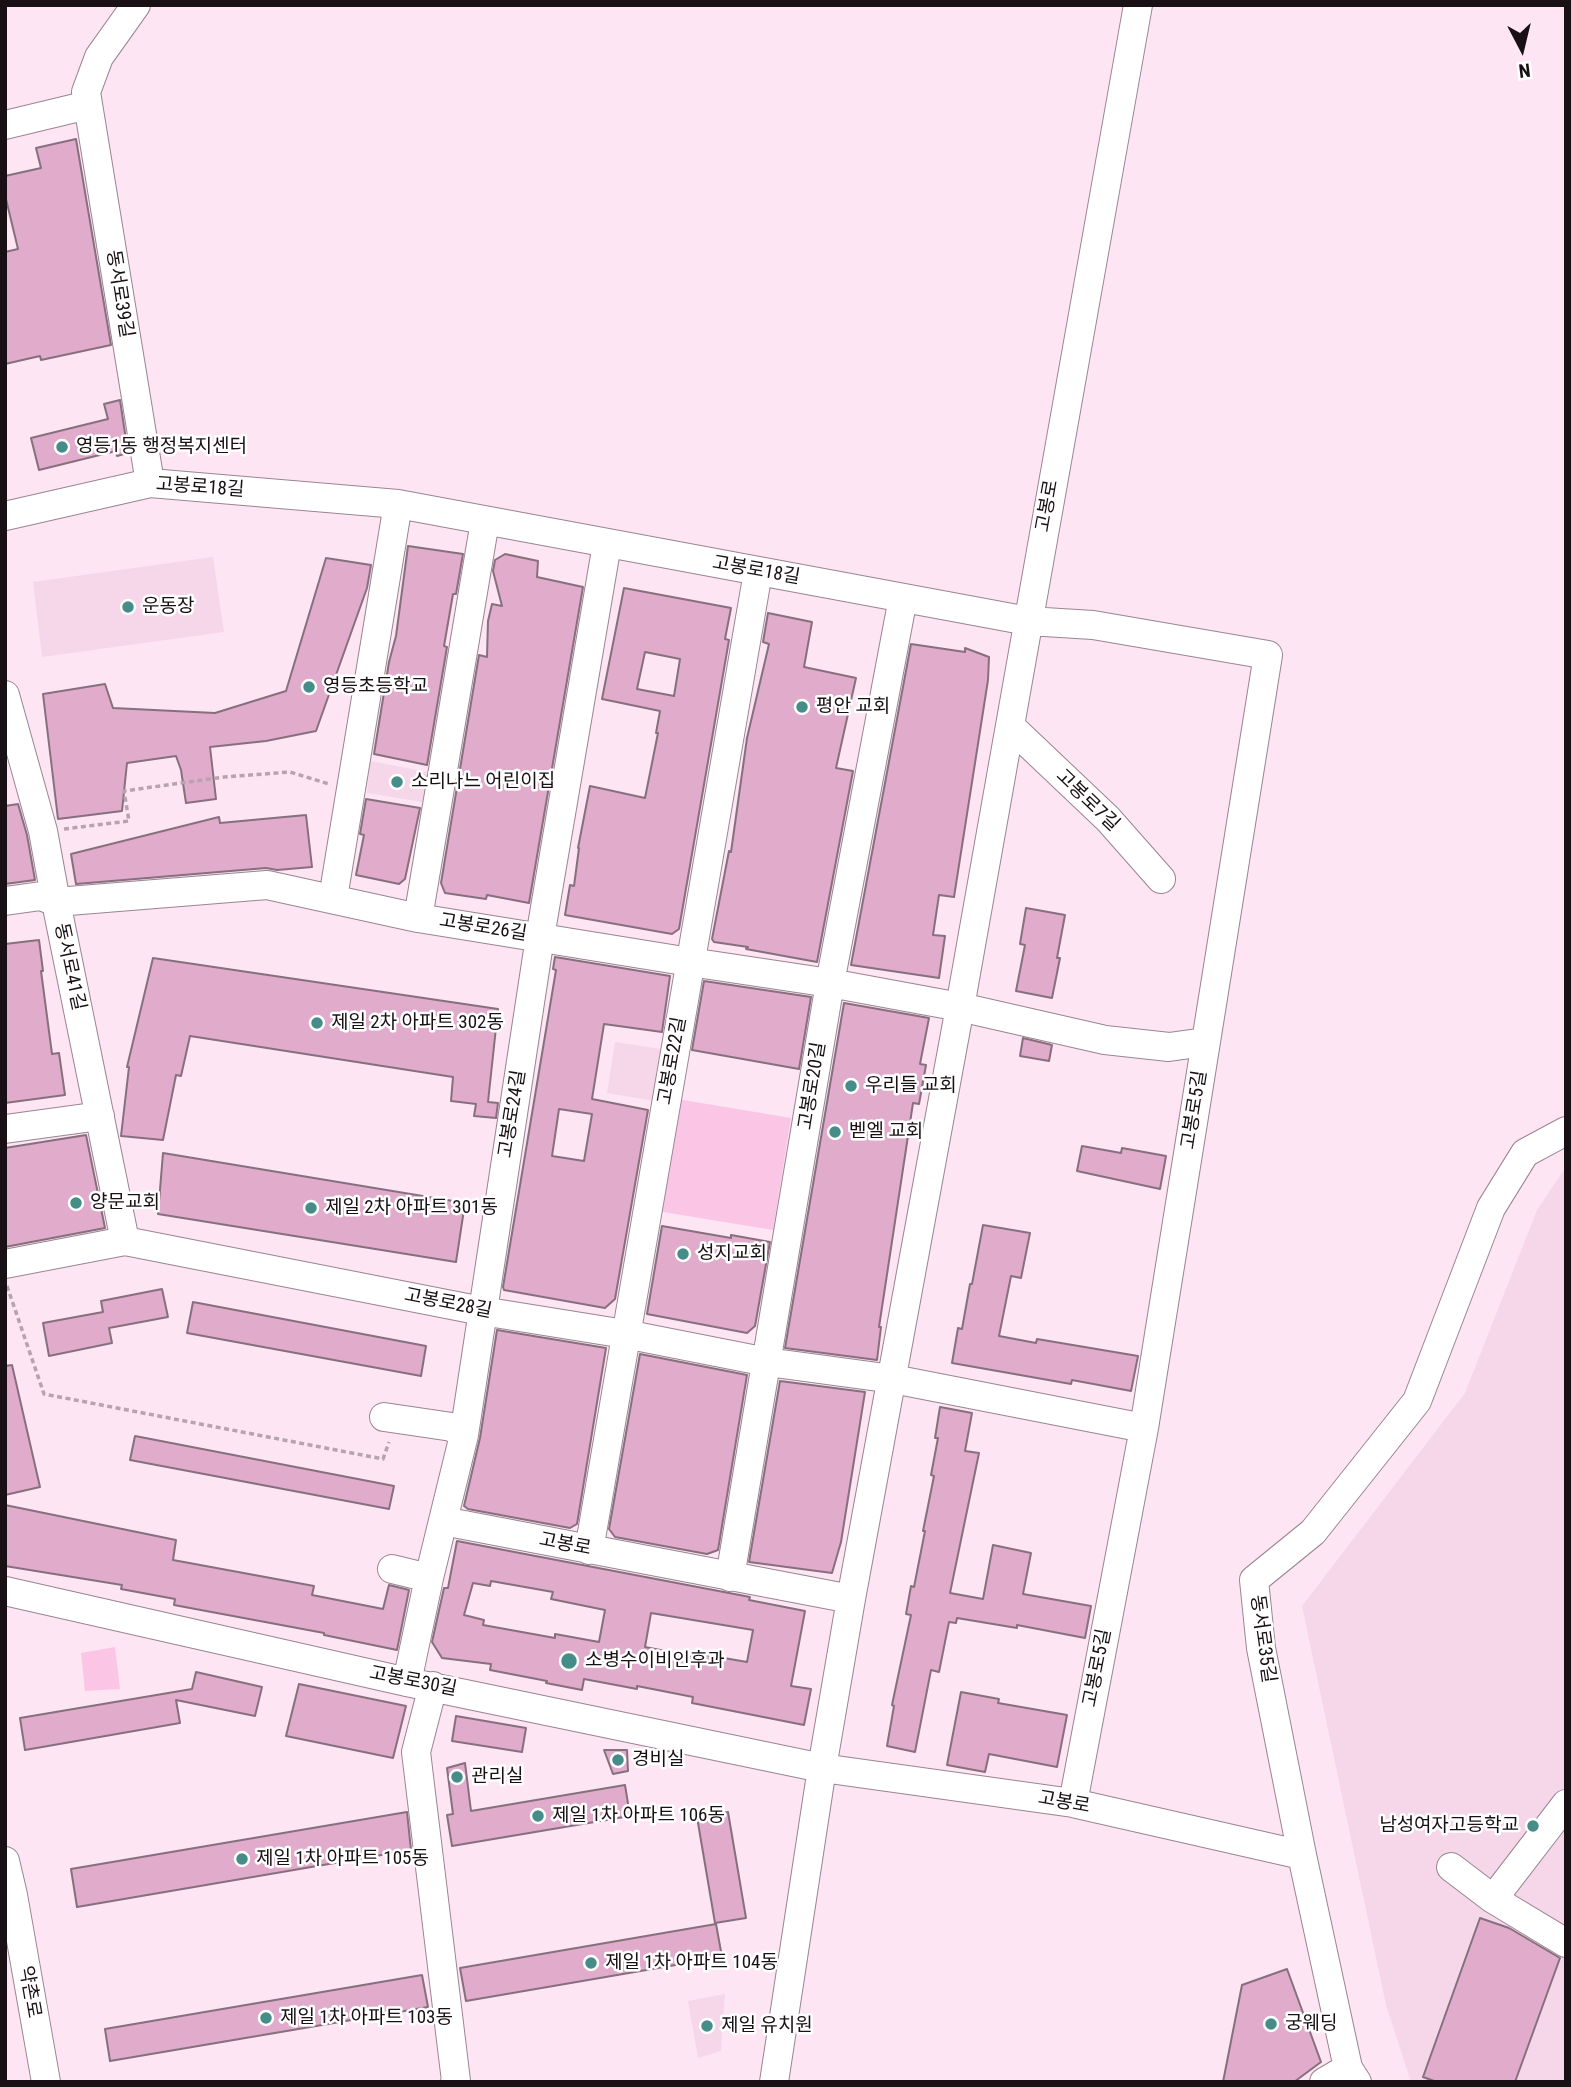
<!DOCTYPE html>
<meta charset="utf-8">
<style>
body{margin:0}
#map{position:relative;width:1571px;height:2087px;overflow:hidden;background:#fde5f3;font-family:"Roboto Condensed",sans-serif}
canvas{display:block}
.frame{position:absolute;inset:0;border:7px solid #181014;pointer-events:none}
.north{position:absolute;left:1487px;top:14px;width:70px;height:70px;-webkit-text-stroke:5px #fff;paint-order:stroke;rotate:173deg;font-size:19px;font-weight:700;line-height:28px;text-align:center;color:#181014}
.north::after{content:'';display:block;margin:auto;width:24px;height:32px;background:#181014;clip-path:polygon(50% 0,100% 100%,50% 72%,0 100%)}
</style>
<div id="map">
<canvas width="1571" height="2087"></canvas>
<div class="frame"></div>
<div class="north">N</div>
</div>
<script>
const ctx = document.querySelector('canvas').getContext('2d');
ctx.lineJoin = 'round';
function fillPath(path, color) { ctx.fillStyle = color; ctx.fill(path, 'evenodd'); }
const poly = rows => new Path2D(rows.map(r => 'M' + r).join(''));
function trace(path, color, width, dash) { ctx.strokeStyle = color; ctx.lineWidth = width; ctx.lineCap = dash ? 'butt' : 'round'; ctx.setLineDash(dash || []); ctx.stroke(path); }
function label(font, color, halo, rows, align = 'center') {
  ctx.font = font + ' "Roboto Condensed","Noto Sans KR",sans-serif'; ctx.lineWidth = 5; ctx.setLineDash([]); ctx.textBaseline = 'middle'; ctx.strokeStyle = halo; ctx.fillStyle = color; for (const [text, x, y, turn = 0] of rows) {
    ctx.save(); ctx.translate(x, y); ctx.rotate((+turn || 0) * Math.PI / 180); ctx.textAlign = isNaN(turn) ? turn : align; if (halo) ctx.strokeText(text, 0, 0); ctx.fillText(text, 0, 0); ctx.restore();
  }
}
fillPath(poly([
 [213,557,224,632,42,657,33,582],
 [370,761,428,772,422,802,367,793],
 [615,1042,662,1049,654,1101,607,1093],
 [1566,1167,1566,2082,1411,2082,1386,2005,1302,1606,1465,1393,1537,1210],
 [725,1994,721,2051,698,2058,688,2001]
]), '#f6d7ea');
fillPath(poly([
 [677,1099,791,1118,773,1230,657,1211],
 [115,1647,120,1689,85,1691,81,1653]
]), '#fbc5e6');
const building = poly([
 [76,139,111,345,41,360,40,356,5,364,5,252,18,249,5,195,5,176,41,168,36,148,76,139],
 [120,400,128,453,117,456,116,451,39,470,31,438,108,419,104,404,120,400],
 [408,546,463,554,456,594,453,594,444,646,447,647,427,765,374,754,389,662,396,636,408,546],
 [505,554,538,561,537,577,583,587,529,903,487,895,486,899,445,893,441,883,479,655,487,657,488,621,492,604,502,606,493,571,495,560,505,554],
 [326,558,371,565,367,588,316,731,266,741,210,747,216,799,186,803,181,770,176,756,127,763,122,811,58,819,43,694,105,684,113,708,215,713,286,691,326,558],
 [624,588,731,608,725,639,729,640,679,929,672,934,565,915,570,885,574,886,579,848,578,848,590,786,645,798,658,733,656,733,660,711,602,699,624,588],
 [645,652,680,659,674,696,637,689,645,652],
 [768,613,812,622,804,667,856,678,836,768,853,771,817,962,746,949,748,947,714,942,712,939,729,851,731,852,747,738,769,644,763,642,768,613],
 [911,644,965,652,965,648,989,657,988,680,954,897,939,895,933,935,945,936,939,978,851,965,911,644],
 [366,799,420,808,405,879,399,884,356,875,364,835,360,834,366,799],
 [18,804,27,835,35,880,5,884,5,806,18,804],
 [306,815,312,867,277,870,266,868,76,884,71,854,219,817,220,823,306,815],
 [1026,908,1065,915,1057,958,1060,958,1052,998,1016,991,1025,945,1020,944,1026,908],
 [39,940,43,971,41,971,52,1054,59,1053,65,1095,5,1103,5,944,39,940],
 [555,957,670,976,662,1032,604,1024,592,1099,648,1110,615,1299,605,1308,504,1290,503,1287,556,970,553,969,555,957],
 [559,1109,592,1114,584,1161,552,1156,559,1109],
 [153,958,498,1009,488,1102,498,1103,496,1118,474,1116,476,1104,451,1101,453,1077,190,1036,181,1076,176,1075,163,1140,121,1136,129,1067,127,1067,153,958],
 [704,981,811,997,799,1069,692,1050,704,981],
 [844,1003,929,1018,920,1064,926,1065,919,1104,913,1103,879,1327,881,1327,877,1360,785,1348,844,1003],
 [1023,1038,1052,1045,1049,1061,1020,1056,1023,1038],
 [86,1135,105,1228,5,1247,5,1148,86,1135],
 [1082,1146,1121,1153,1122,1148,1166,1156,1160,1189,1077,1171,1082,1146],
 [163,1153,465,1203,456,1262,158,1214,163,1153],
 [983,1225,1030,1233,1021,1278,1011,1276,999,1336,1036,1343,1037,1339,1138,1356,1131,1391,1072,1380,1071,1384,952,1363,958,1328,962,1329,970,1284,972,1284,983,1225],
 [662,1226,731,1238,731,1235,770,1242,755,1326,747,1333,647,1314,662,1226],
 [162,1289,168,1317,109,1328,112,1343,49,1356,43,1323,103,1312,101,1301,162,1289],
 [193,1302,426,1346,421,1376,187,1333,193,1302],
 [497,1330,606,1348,577,1524,570,1528,468,1509,464,1506,480,1438,497,1330],
 [640,1354,747,1375,718,1550,707,1554,615,1537,609,1529,640,1354],
 [12,1365,40,1487,5,1495,5,1366,12,1365],
 [780,1381,865,1392,841,1542,832,1573,749,1562,780,1381],
 [940,1407,972,1413,965,1451,979,1453,950,1593,983,1599,993,1545,1031,1553,1023,1594,1091,1606,1085,1638,1017,1625,1017,1628,957,1618,956,1623,949,1622,939,1672,931,1670,915,1752,887,1746,894,1706,892,1705,911,1615,906,1614,911,1586,914,1587,925,1531,923,1531,934,1476,931,1475,938,1438,935,1438,940,1407],
 [135,1436,394,1486,389,1509,130,1460,135,1436],
 [5,1505,176,1540,173,1560,314,1586,312,1595,383,1609,389,1585,409,1590,397,1650,324,1635,324,1633,174,1605,175,1599,121,1589,122,1585,5,1566,5,1505],
 [457,1541,750,1597,749,1600,805,1611,791,1686,811,1689,804,1725,692,1703,693,1697,637,1686,637,1689,584,1679,582,1690,546,1683,547,1681,490,1670,491,1664,442,1658,432,1642,444,1588,448,1588,457,1541],
 [491,1581,553,1592,551,1599,605,1610,599,1642,555,1634,555,1638,483,1625,484,1620,464,1615,473,1583,490,1586,491,1581],
 [651,1613,753,1630,747,1662,701,1654,701,1658,645,1647,651,1613],
 [196,1672,262,1687,255,1716,176,1700,180,1723,25,1750,20,1718,192,1689,196,1672],
 [299,1684,406,1706,393,1758,286,1736,299,1684],
 [961,1692,999,1699,998,1703,1067,1715,1057,1767,989,1754,985,1772,947,1765,961,1692],
 [456,1716,526,1728,522,1752,452,1741,456,1716],
 [604,1750,627,1750,628,1771,613,1774,604,1750],
 [465,1763,471,1811,625,1785,630,1816,452,1846,447,1815,453,1814,447,1768,465,1763],
 [407,1812,411,1850,77,1907,71,1869,407,1812],
 [728,1812,746,1918,715,1923,697,1817,728,1812],
 [1480,1918,1509,1928,1560,1958,1515,2082,1437,2082,1423,2077,1480,1918],
 [716,1924,722,1957,466,2001,460,1968,716,1924],
 [1287,1969,1321,2062,1294,2082,1223,2082,1242,1985,1287,1969],
 [422,1975,428,2007,110,2061,105,2029,422,1975]
]);
fillPath(building, '#e1abcc');
trace(building, '#86707d', 2);
const minor = poly([
 [136,5,99,57,86,92,150,483],
 [5,125,88,105],
 [5,516,150,483,398,504,1028,621,1093,625,1268,655,1144,1428,1073,1803],
 [5,695,43,831,56,902,125,1241],
 [1010,726,1108,819,1161,879],
 [333,898,398,504],
 [5,901,41,896,56,902,267,885,418,918,690,962,830,983,960,1007,1105,1040,1169,1047,1205,1042],
 [418,918,485,521],
 [5,1129,100,1116],
 [5,1264,125,1241,482,1311,625,1334,767,1362,893,1379,1144,1428],
 [384,1417,452,1427,464,1435],
 [443,1521,851,1599],
 [589,1550,758,572],
 [392,1569,429,1578],
 [730,1577,830,983,903,598],
 [5,1591,407,1682,822,1768,1073,1803,1302,1855],
 [407,1682,429,1578,464,1435,540,937,607,544],
 [433,1686,416,1752,456,2081,455,2082],
 [1566,1804,1493,1899,1566,1943],
 [5,1861,13,1895,46,2082],
 [1451,1867,1493,1899],
 [774,2082,822,1768,851,1599,960,1007,1138,5],
 [1324,2082,1348,2068],
 [1357,2082,1348,2068,1302,1855,1261,1648,1254,1580,1313,1532,1417,1401,1491,1208,1525,1153,1566,1131]
]);
trace(minor, '#9b8492', 30);
trace(poly([
 [64,829,129,821,124,791,224,777,290,772,329,784],
 [7,1286,44,1394,383,1459,389,1442]
]), '#b6a3ae', 3.5, [5, 3.5]);
trace(minor, '#fff', 28);
for (const [x, y, r, color] of [
 [62,447,7,"#468d8a"],
 [128,607,7,"#468d8a"],
 [309,687,7,"#468d8a"],
 [802,707,7,"#468d8a"],
 [397,782,7,"#468d8a"],
 [317,1023,7,"#468d8a"],
 [851,1086,7,"#468d8a"],
 [835,1132,7,"#468d8a"],
 [76,1203,7,"#468d8a"],
 [311,1208,7,"#468d8a"],
 [683,1254,7,"#468d8a"],
 [569,1661,9,"#468d8a"],
 [618,1760,7,"#468d8a"],
 [457,1777,7,"#468d8a"],
 [538,1816,7,"#468d8a"],
 [1533,1826,7,"#468d8a"],
 [242,1859,7,"#468d8a"],
 [591,1963,7,"#468d8a"],
 [266,2018,7,"#468d8a"],
 [1271,2024,7,"#468d8a"],
 [707,2026,7,"#468d8a"]
]) { const dot = new Path2D(); dot.arc(x, y, r, 0, 2 * Math.PI); ctx.fillStyle = color; ctx.fill(dot); trace(dot, '#fff', 2.5); }
label('19px', '#181014', '#fff', [
 ["동서로39길",119,294,81],
 ["고봉로18길",200,488,4],
 ["고봉로",1048,506,-80],
 ["고봉로18길",756,571,10],
 ["고봉로7길",1087,801,44],
 ["고봉로26길",483,928,9],
 ["동서로41길",69,967,78],
 ["고봉로22길",673,1061,-80],
 ["고봉로20길",813,1086,-81],
 ["고봉로5길",1195,1110,-81],
 ["고봉로24길",513,1114,-81],
 ["고봉로28길",448,1304,11],
 ["고봉로",565,1545,11],
 ["동서로35길",1262,1639,82],
 ["고봉로5길",1098,1668,-79],
 ["고봉로30길",413,1682,11],
 ["고봉로",1064,1803,10],
 ["약촌로",29,1992,80]
]);
label('19px', '#181014', '#fff', [
 ["영등1동 행정복지센터",76,447],
 ["운동장",142,607],
 ["영등초등학교",323,687],
 ["평안 교회",816,707],
 ["소리나느 어린이집",411,782],
 ["제일 2차 아파트 302동",331,1023],
 ["우리들 교회",865,1086],
 ["벧엘 교회",849,1132],
 ["양문교회",90,1203],
 ["제일 2차 아파트 301동",325,1208],
 ["성지교회",697,1254],
 ["소병수이비인후과",585,1661],
 ["경비실",632,1760],
 ["관리실",471,1777],
 ["제일 1차 아파트 106동",552,1816],
 ["남성여자고등학교",1519,1826,"right"],
 ["제일 1차 아파트 105동",256,1859],
 ["제일 1차 아파트 104동",605,1963],
 ["제일 1차 아파트 103동",280,2018],
 ["궁웨딩",1285,2024],
 ["제일 유치원",721,2026]
], 'left');
</script>
